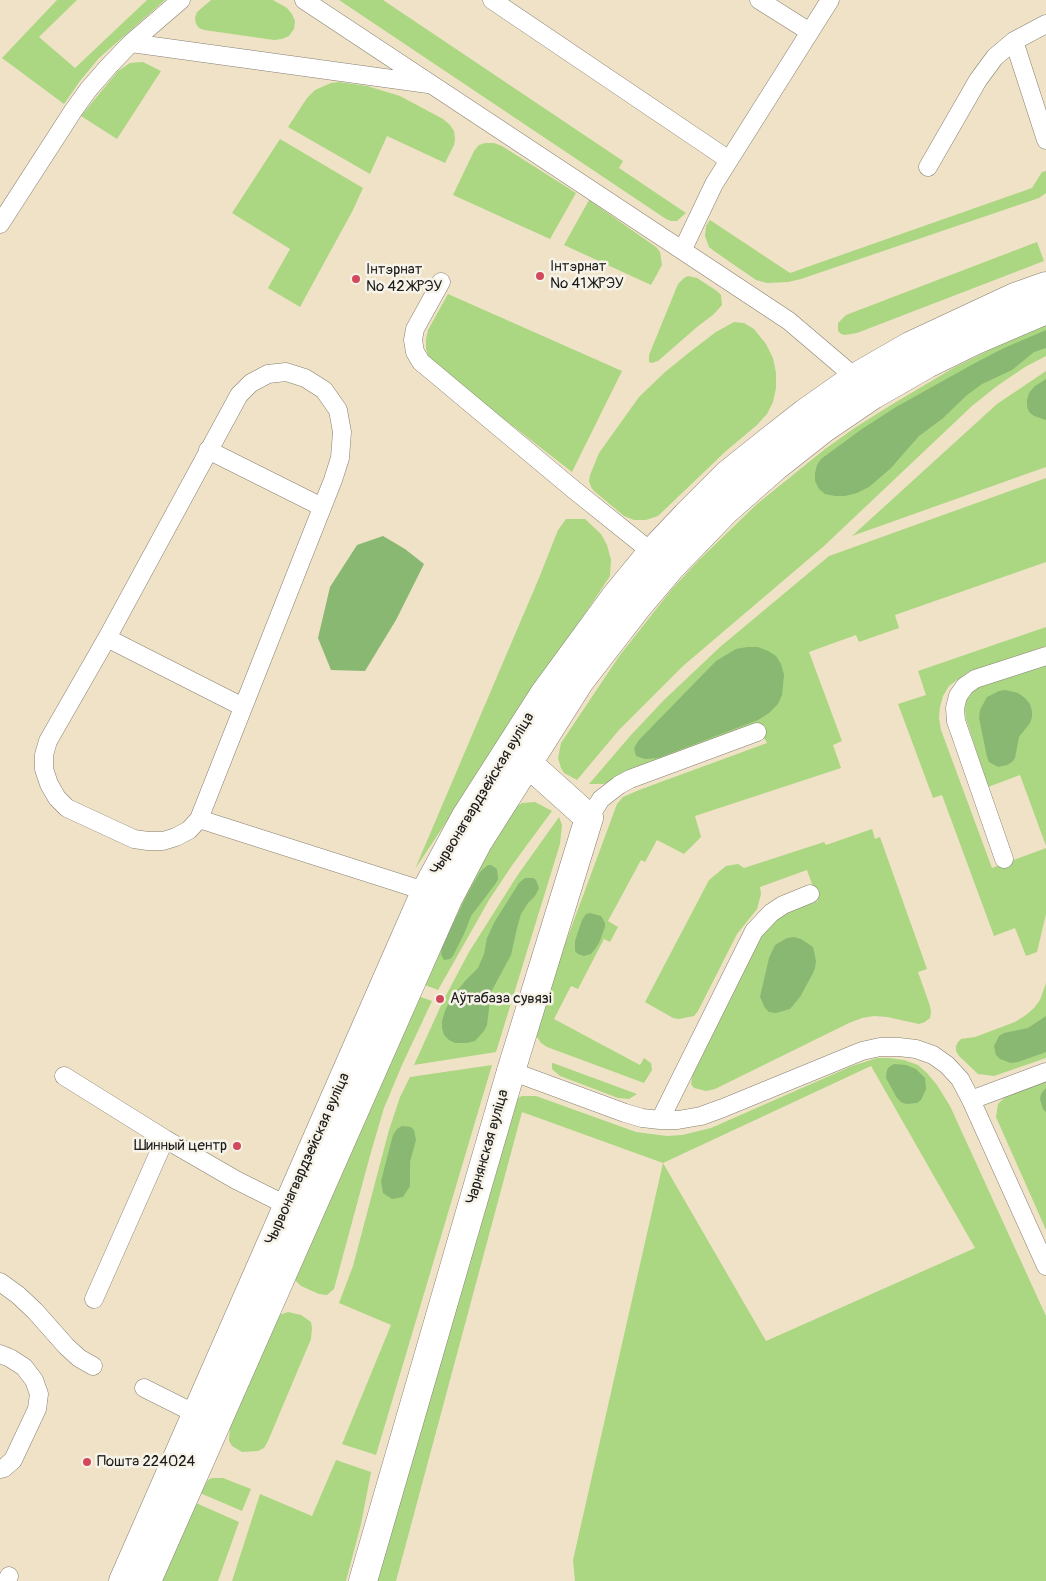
<!DOCTYPE html>
<meta charset="utf-8">
<style>
body{margin:0}
canvas{display:block;background:#f0e2c6}
</style>
<canvas width="1046" height="1581"></canvas>
<script>
const ctx = document.querySelector('canvas').getContext('2d');
ctx.lineJoin = 'round';
function fillPath(path, color) { ctx.fillStyle = color; ctx.fill(path, 'evenodd'); }
const poly = rows => new Path2D(rows.map(r => 'M' + r).join(''));
function trace(path, color, width, dash) { ctx.strokeStyle = color; ctx.lineWidth = width; ctx.lineCap = dash ? 'butt' : 'round'; ctx.setLineDash(dash || []); ctx.stroke(path); }
function label(font, color, halo, rows, align = 'center') {
  ctx.font = font + ' Pangolin,sans-serif'; ctx.lineWidth = 5; ctx.setLineDash([]); ctx.textBaseline = 'middle'; ctx.strokeStyle = halo; ctx.fillStyle = color; for (const [text, x, y, turn = 0] of rows) {
    ctx.save(); ctx.translate(x, y); ctx.rotate((+turn || 0) * Math.PI / 180); ctx.textAlign = isNaN(turn) ? turn : align; if (halo) ctx.strokeText(text, 0, 0); ctx.fillText(text, 0, 0); ctx.restore();
  }
}
fillPath(poly([
 [57,0,77,0,39,37,75,68,147,0,165,0,99,58,80,81,64,104,2,58],
 [211,0,273,0,287,8,292,14,295,21,294,29,289,36,282,39,274,40,204,30,199,28,196,24,195,18,197,12],
 [339,0,383,0,623,161,619,168,686,213,677,221,671,221,666,219],
 [143,62,161,71,117,139,81,116,118,71,130,63],
 [339,82,367,86,400,96,443,119,450,125,454,131,455,139,454,145,445,163,387,136,370,174,288,127,307,98,315,90,331,83],
 [280,139,363,188,353,210,300,307,268,288,290,249,232,213],
 [485,143,494,143,502,146,576,193,550,239,453,195,474,151,479,145],
 [1046,171,1046,193,1039,198,801,279,788,282,767,283,756,280,714,251,709,247,705,236,706,226,710,220,790,273,1032,188,1042,172],
 [589,200,656,247,660,252,662,265,651,285,564,245],
 [1037,242,1044,261,857,333,845,335,841,334,838,331,838,323,846,315],
 [688,276,697,278,717,291,721,295,722,305,714,314,697,327,658,361,652,363,649,362,649,355,678,284,684,278],
 [448,294,622,371,572,472,437,367,429,358,426,349,426,339,428,330],
 [734,322,744,323,754,329,766,344,773,358,776,373,776,388,773,402,767,414,757,425,726,451,658,516,646,520,634,520,624,516,594,491,591,487,589,481,590,475,599,453,639,397,665,372,691,351,716,332],
 [1046,324,1046,356,1025,367,997,386,972,406,824,546,683,666,619,730,577,780,564,773,561,768,558,758,561,743,620,655,672,589,699,560,757,504,825,449,856,427,891,405,955,367,1024,333],
 [1046,371,1046,467,852,536,997,404],
 [1046,478,1046,562,895,615,899,628,859,642,856,635,809,652,842,741,833,745,841,768,695,816,701,837,684,854,657,840,645,862,641,860,608,921,618,927,610,942,604,939,578,989,571,986,554,1019,640,1065,644,1058,648,1061,651,1063,652,1070,644,1083,547,1047,541,1043,537,1037,536,1031,537,1020,617,804,623,797,639,790,767,743,758,727,611,782,603,784,589,784,631,735,664,700,720,647,829,556],
 [566,519,585,519,601,534,607,545,611,560,610,576,415,869,539,578,558,530],
 [1046,627,1046,646,968,672,949,686,943,696,940,707,939,718,941,730,992,868,1046,848,1046,914,1037,952,1026,956,1015,928,994,936,942,795,933,798,898,704,926,695,918,671],
 [1045,664,1046,666,1046,846,1020,775,988,787,966,719,965,710,966,701,971,694,977,687],
 [535,802,552,811,513,864,489,900,438,990,422,984,464,892,513,809,522,803],
 [559,817,562,825,560,844,496,1052,414,1065,443,1001,469,952,517,876],
 [872,829,875,839,880,837,927,969,918,972,930,1006,931,1013,930,1018,925,1022,919,1024,887,1017,874,1016,862,1018,849,1023,715,1089,706,1091,694,1088,691,1084,693,1071,760,937,779,917,790,911,818,901,807,870,760,887,761,894,757,909,737,934,698,1011,694,1016,679,1019,673,1018,645,1002,709,880,726,866,738,864,744,868,824,842,826,845],
 [1046,983,1046,1058,994,1076,978,1074,959,1056,956,1051,956,1046,958,1042,961,1039,975,1037,1015,1022,1026,1015,1034,1008,1040,1000],
 [418,996,432,1001,402,1065,384,1108,371,1152,334,1289,327,1295,319,1294,301,1286,294,1279],
 [877,1058,889,1058,904,1060,918,1065,927,1073,937,1085,950,1106,1046,1316,1046,1581,575,1581,573,1560,663,1163,522,1112,396,1581,376,1581,516,1099,522,1096,536,1096,636,1132,667,1136,682,1135,711,1128,852,1066],
 [871,1066,975,1248,766,1341,663,1163],
 [552,1063,553,1063,637,1094,629,1099,618,1098,560,1076,552,1069],
 [492,1065,376,1455,342,1444,391,1325,339,1303,353,1266,389,1130,400,1097,410,1077],
 [1046,1081,1046,1230,996,1117,998,1104,1006,1096],
 [288,1312,301,1315,311,1322,312,1328,311,1339,268,1441,264,1448,258,1451,242,1452,232,1446,229,1441,230,1427,279,1315],
 [336,1460,371,1472,361,1524,346,1581,232,1581,260,1494,312,1516],
 [212,1478,223,1478,251,1489,242,1511,200,1493,208,1480],
 [196,1503,239,1522,218,1581,161,1581]
]), '#abd783');
fillPath(poly([
 [1046,330,1046,348,1034,352,1012,370,982,384,967,395,942,419,919,436,891,468,869,487,857,493,845,496,835,496,825,494,819,489,815,481,815,473,817,465,821,459,862,429,896,407,975,363,1004,348],
 [1046,379,1046,420,1034,416,1029,412,1027,406,1027,400,1029,393,1035,386],
 [383,536,405,549,424,564,396,620,365,671,331,670,318,638,330,587,357,545],
 [747,647,758,647,768,651,776,656,781,664,784,675,782,695,778,704,769,713,758,720,658,758,645,759,636,756,634,748,639,740,716,661,736,649],
 [1005,690,1018,693,1025,698,1030,704,1032,711,1032,717,1030,723,1019,737,1015,758,1012,762,1007,765,998,767,989,762,987,757,979,718,980,710,987,697,999,691],
 [488,865,491,865,497,869,498,879,496,883,471,916,464,934,453,956,450,959,444,960,441,954,442,946,468,893,480,872],
 [525,878,533,878,536,880,539,888,535,896,528,903,521,914,517,928,511,955,491,992,487,1025,484,1031,475,1041,467,1043,455,1043,449,1040,444,1035,442,1028,442,1021,445,1011,450,1000,465,981,478,968,484,954,487,938,495,921,519,883],
 [590,913,601,916,605,923,605,927,599,943,595,949,591,954,584,956,578,954,575,951,575,941,582,920,586,914],
 [794,937,801,939,813,947,816,961,815,968,812,975,800,997,790,1009,776,1013,769,1012,765,1008,760,997,769,958,775,945,787,938],
 [1046,1016,1046,1052,1018,1062,1011,1063,1000,1059,996,1055,994,1046,999,1036,1004,1033,1028,1028],
 [894,1064,906,1065,916,1069,925,1078,926,1089,921,1100,917,1103,906,1104,901,1102,897,1098,886,1078,887,1070,889,1067],
 [1046,1088,1046,1112,1043,1109,1040,1099,1041,1094],
 [402,1126,411,1127,414,1130,416,1140,410,1162,410,1186,403,1197,392,1199,383,1193,381,1181,393,1135,397,1129]
]), '#88b871');
const lane = poly([
 [304,0,789,321,863,384],
 [492,0,729,160],
 [759,0,810,32],
 [1014,41,1046,140],
 [131,43,428,84],
 [928,167,978,80,995,57,1014,41,1046,24],
 [0,224,73,111,88,90,108,67,131,43,181,0],
 [683,249,714,184,830,0],
 [441,282,415,329,413,340,415,352,421,362,573,489,659,558],
 [286,372,305,378,324,390,338,410,342,432,340,458,333,480,199,819,189,830,176,837,163,841,148,841,134,839,67,808,57,798,49,784,44,769,44,755,48,741,107,638,239,395,251,383,268,374,286,372],
 [208,450,322,507],
 [107,638,243,707],
 [589,818,601,799,619,785,630,779,757,732],
 [199,819,434,894],
 [1004,859,956,721,955,708,958,696,965,686,975,679,1046,656],
 [511,1071,625,1113,642,1118,660,1120,678,1120,701,1116,723,1108,862,1051,880,1047,899,1047,916,1049,933,1055,947,1065,960,1079,971,1100,1046,1266],
 [64,1076,165,1139,236,1180,288,1206],
 [971,1100,1046,1072],
 [660,1120,754,931,771,913,783,905,810,894],
 [0,1282,18,1295,35,1311,66,1346,79,1358,93,1366],
 [94,1299,165,1139],
 [0,1354,10,1358,24,1367,34,1380,39,1394,37,1409,13,1460,4,1468,0,1469],
 [144,1388,204,1418],
 [7,1581,9,1576]
]);
const street = poly([
 [363,1581,511,1071,589,818,511,748]
]);
const secondary = poly([
 [123,1581,425,892,466,816,544,694,615,597,652,552,686,516,728,474,768,442,805,413,856,377,910,346,1015,297,1046,286],
 [147,1581,448,899,478,842,580,681,638,606,671,567,725,511,776,466,823,429,873,395,927,364,974,341,1046,310]
]);
trace(lane, '#867f71', 19);
trace(street, '#867f71', 29);
trace(secondary, '#867f71', 29);
trace(lane, '#fff', 18);
trace(street, '#fff', 28);
trace(secondary, '#fff', 28);
for (const [x, y, r, color] of [
 [540,276,5,"#d1495b"],
 [356,279,5,"#d1495b"],
 [440,999,5,"#d1495b"],
 [237,1146,5,"#d1495b"],
 [87,1462,5,"#d1495b"]
]) { const dot = new Path2D(); dot.arc(x, y, r, 0, 2 * Math.PI); ctx.fillStyle = color; ctx.fill(dot); trace(dot, '#f7f3e8', 2); }
label('15px', '#1c1c1c', '#f7f3e8', [
 ["Інтэрнат",550,267],
 ["№ 41 ЖРЭУ",550,284],
 ["Інтэрнат",366,270],
 ["№ 42 ЖРЭУ",366,287],
 ["Аўтабаза сувязі",450,999],
 ["Шинный центр",227,1146,"right"],
 ["Пошта 224024",97,1462]
], 'left');
label('15px', '#1c1c1c', '#f7f3e8', [
 ["Чырвонагвардзейская вуліца",483,794,-59],
 ["Чарнянская вуліца",488,1147,-74],
 ["Чырвонагвардзейская вуліца",308,1159,-66]
]);
</script>
